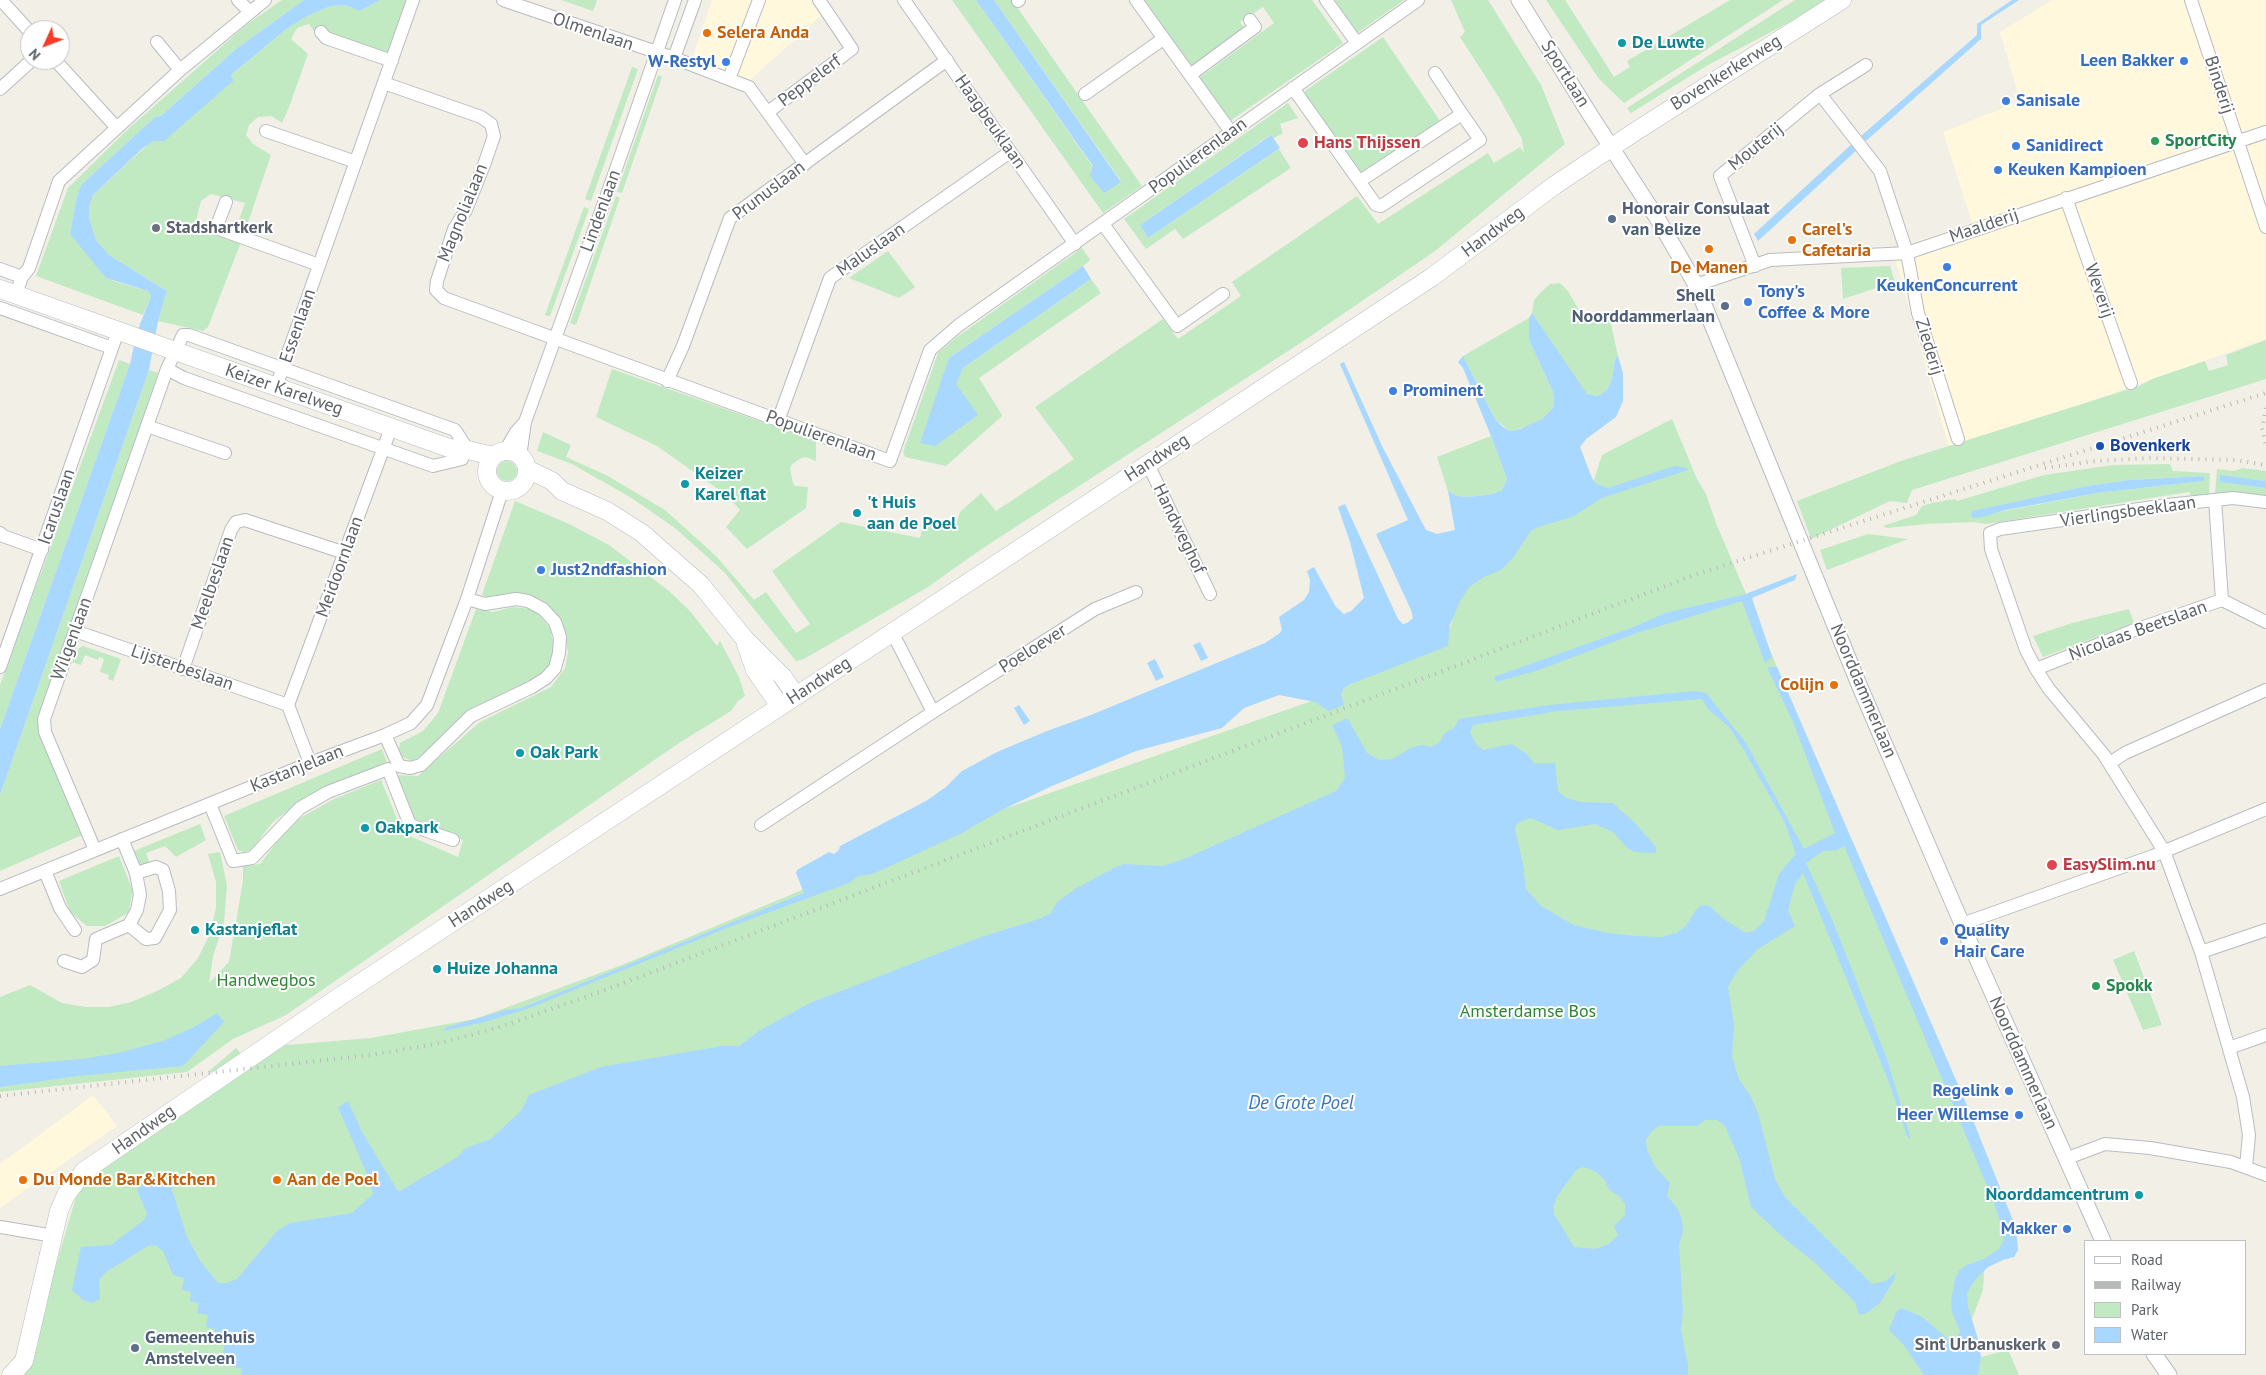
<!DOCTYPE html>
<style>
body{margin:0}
#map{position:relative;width:2266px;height:1375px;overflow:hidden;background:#f1efe6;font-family:"PT Sans",sans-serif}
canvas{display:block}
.legend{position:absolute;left:2084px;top:1240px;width:162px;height:115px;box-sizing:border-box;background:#fff;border:1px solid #bec0c2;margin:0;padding:6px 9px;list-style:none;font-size:15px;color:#5d6267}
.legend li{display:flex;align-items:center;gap:10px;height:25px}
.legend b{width:25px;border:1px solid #bec0c2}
.north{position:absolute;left:20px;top:20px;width:50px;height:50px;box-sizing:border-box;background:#fff;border:1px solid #bec0c2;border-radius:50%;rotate:227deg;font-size:14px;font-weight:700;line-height:20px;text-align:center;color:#5d6267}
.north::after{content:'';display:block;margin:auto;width:18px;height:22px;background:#f63c27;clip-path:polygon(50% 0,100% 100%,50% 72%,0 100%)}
</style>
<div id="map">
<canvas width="2266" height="1375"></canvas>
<ul class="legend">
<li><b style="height:6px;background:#fff"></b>Road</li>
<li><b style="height:6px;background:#b7b8b8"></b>Railway</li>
<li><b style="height:14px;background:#c1eac2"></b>Park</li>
<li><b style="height:14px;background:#a8d7ff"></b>Water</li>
</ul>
<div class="north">N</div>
</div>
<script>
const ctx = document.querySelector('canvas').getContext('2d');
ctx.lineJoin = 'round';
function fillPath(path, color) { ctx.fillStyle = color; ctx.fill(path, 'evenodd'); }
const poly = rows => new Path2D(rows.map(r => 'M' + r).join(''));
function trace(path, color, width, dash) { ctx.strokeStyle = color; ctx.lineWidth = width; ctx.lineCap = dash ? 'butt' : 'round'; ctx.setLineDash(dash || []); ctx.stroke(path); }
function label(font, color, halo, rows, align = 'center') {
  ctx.font = font + ' "PT Sans",sans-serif'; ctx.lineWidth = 4; ctx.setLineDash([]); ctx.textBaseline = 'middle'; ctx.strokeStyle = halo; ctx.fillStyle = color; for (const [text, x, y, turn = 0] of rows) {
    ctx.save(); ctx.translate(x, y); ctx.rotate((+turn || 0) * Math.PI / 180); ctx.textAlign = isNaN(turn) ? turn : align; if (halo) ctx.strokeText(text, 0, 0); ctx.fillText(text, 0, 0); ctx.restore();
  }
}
fillPath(poly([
 [712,0,815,0,825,12,747,83,691,62],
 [2052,0,2266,0,2266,339,1950,451,1892,249,1972,223,1943,132,2020,101,2000,32],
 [93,1095,117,1126,0,1208,0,1164]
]), '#fff8dd');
fillPath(poly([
 [282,0,304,0,236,49,161,116,155,117,81,185,77,196,70,234,113,281,148,291,151,296,143,315,36,276,68,188,126,131,246,25],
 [380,0,409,0,386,61,316,35,309,24,297,28,291,39,308,54,289,107,282,123,271,116,258,117,249,125,246,135,253,144,271,155,245,231,236,228,245,203,211,194,201,201,196,221,209,233,241,242,208,327,203,331,158,321,167,291,109,255,96,240,89,218,89,206,93,195,143,149,285,30,307,16,331,6,345,5,360,11],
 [561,0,597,0,593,11],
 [952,0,976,0,1093,167,1091,176,1104,192,1121,181,994,0,1012,0,1142,186,1103,213],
 [1144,0,1312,0,1343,43,1230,121,1199,78,1274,23,1263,7,1240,22,1244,28,1192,67],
 [1335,0,1404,0,1357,33],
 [1451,0,1488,0,1541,85,1565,144,1435,251,1302,342,983,548,928,587,804,659,796,661,724,572,675,528,630,497,572,464,537,451,543,432,571,445,566,457,608,476,665,510,716,556,754,600,766,592,796,633,810,624,772,571,841,522,920,538,925,516,956,525,960,512,981,493,996,511,1074,459,1035,407,1163,319,1178,339,1241,296,1232,282,1357,196,1378,224,1488,153,1494,163,1520,147,1524,153,1522,139,1498,96,1460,37,1465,32],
 [1546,0,1565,0,1614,77,1630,67,1627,61,1730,0,1783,0,1624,103,1599,79],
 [1795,0,1832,0,1706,66,1631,113,1627,108],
 [1383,37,1440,121,1359,174,1303,95,1305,91],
 [632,67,638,69,591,201,585,199],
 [658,75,662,77,622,193,617,192],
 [1288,103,1298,118,1280,124,1283,133,1273,139,1270,135,1140,225,1148,238,1279,149,1291,168,1183,239,1175,229,1146,249,1124,219],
 [616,196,620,198,576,325,570,323],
 [584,207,589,209,550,316,545,315],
 [1082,248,1090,260,1083,266,949,358,956,383,963,368,1091,279,1101,293,979,378,1002,415,1001,417,946,466,905,457,903,452,938,353,957,337],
 [888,251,915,287,899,298,849,278],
 [1890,266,1895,282,1843,299,1841,268],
 [1560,283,1568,291,1584,319,1609,315,1618,356,1615,359,1612,379,1607,390,1598,396,1587,394,1582,389,1532,313,1534,300,1541,292,1550,284],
 [1529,318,1529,340,1553,392,1554,407,1542,419,1529,426,1510,431,1495,419,1463,356],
 [2266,340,2266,379,1912,490,1907,503,1890,501,1811,539,1797,501,1901,461,2139,386,2152,379,2205,361,2209,371,2228,365,2226,355],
 [119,360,130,364,0,729,0,685],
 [612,369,816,441,816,461,806,457,801,458,792,464,790,469,793,483,795,486,808,487,806,508,747,549,726,527,740,510,728,496,657,446,596,417],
 [149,370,158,373,40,719,43,744,82,835,0,871,0,795],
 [1672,419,1697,479,1706,494,1716,523,1835,804,2016,1253,1985,1260,1983,1290,1972,1319,1975,1365,1978,1369,1981,1357,2008,1350,2019,1375,24,1375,80,1183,275,1046,371,1038,475,1019,622,965,956,826,1323,697,1341,695,1344,688,1351,684,1450,629,1464,576,1544,517,1588,499,1602,455],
 [1491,436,1507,479,1502,490,1493,494,1468,497,1457,496,1448,491,1437,457],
 '497 471a10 10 0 1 1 20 0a10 10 0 1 1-20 0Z',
 [2170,464,2173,471,2210,473,2209,495,2191,496,2189,492,1986,524,1973,522,1927,524,1887,528,1883,526,1916,515,1922,506,1932,503,1955,499,1957,501,2044,475,2113,465],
 [2204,476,2204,481,2097,493,1984,515,1973,515,1973,511,2087,486,2129,480],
 [2242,468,2266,471,2266,481,2220,476,2220,481,2266,488,2266,497,2215,494,2217,469,2234,471],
 [515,501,569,524,609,545,669,591,690,611,717,646,720,641,739,677,745,696,738,701,731,711,679,743,286,1015,233,1039,187,1072,0,1092,0,997,30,985,62,1003,86,1007,109,1007,131,1002,157,991,181,978,198,958,210,934,216,908,216,882,208,854,220,852,227,885,224,923,213,956,209,983,229,962,243,881,243,866,260,864,276,843,300,818,334,799,381,780,403,833,458,857,463,840,413,818,394,775,418,776,480,722,551,687,565,668,568,652,562,622,545,602,534,597,522,594,494,599,482,595],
 [1868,534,1908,539,1827,570,1820,550],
 [513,607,530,609,537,613,550,628,555,651,548,670,413,761,402,757,399,749,400,743,423,731,438,713,476,609,493,612],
 [2129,609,2134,623,2043,657,2033,636,2072,623],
 [83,646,121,659,113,681,108,679,109,675,100,672,104,659,99,657,98,660,85,655,81,665,72,662,78,649],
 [382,749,388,765,303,799,273,822,251,850,244,852,238,850,224,816],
 [200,824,206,840,176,857,165,846,146,853,149,862,145,866,136,863,132,854,134,851],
 [119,856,133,891,128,913,105,926,87,926,70,912,59,881],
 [2134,951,2162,1025,2143,1030,2113,960],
 [236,1048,242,1055,220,1071,208,1072]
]), '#c1eac2');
fillPath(poly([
 [304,0,380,0,360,11,345,5,331,6,307,16,285,30,231,75,233,81,164,141,154,141,143,148,93,195,89,206,89,218,96,240,109,255,167,291,158,321,149,370,0,795,0,729,130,364,137,332,151,296,148,291,106,278,70,234,77,196,81,185,155,117,161,116,236,49],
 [976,0,994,0,1121,182,1104,193,1090,176,1093,166],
 [2012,0,2019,0,1981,25,1981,39,1866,141,1861,136,1977,35,1977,24],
 [1271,135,1280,148,1148,238,1140,225],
 [1854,142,1859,148,1758,241,1754,234],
 [1083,266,1091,279,963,368,956,384,978,415,935,446,920,443,949,358],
 [1532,313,1587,394,1598,396,1607,390,1612,379,1615,359,1618,356,1623,373,1623,401,1616,417,1586,439,1580,447,1592,478,1596,484,1608,488,1675,466,1686,468,1688,470,1602,498,1572,517,1541,526,1531,531,1512,559,1501,570,1484,577,1469,587,1460,601,1450,625,1448,646,1351,684,1344,688,1341,695,1344,705,1329,711,1315,702,1279,695,1244,708,1222,728,1136,751,1052,786,1000,811,962,833,873,874,859,876,849,883,732,926,527,1009,481,1023,443,1031,447,1027,506,1010,521,1008,804,893,796,873,797,870,829,852,834,854,839,850,840,846,926,801,946,787,962,771,997,752,1047,731,1091,715,1265,643,1280,633,1282,630,1279,617,1304,600,1309,592,1310,580,1307,571,1314,567,1336,607,1344,614,1351,611,1364,598,1350,542,1338,507,1345,504,1398,619,1403,624,1407,623,1413,618,1411,610,1376,534,1408,520,1340,364,1344,362,1383,448,1426,530,1437,534,1455,530,1448,491,1457,496,1468,497,1493,494,1502,490,1507,479,1491,436,1463,368,1458,362,1463,356,1495,419,1503,427,1510,431,1520,429,1542,419,1554,407,1553,392,1529,340,1529,318],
 [2220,475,2266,481,2266,488,2220,482],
 [2204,476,2204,481,2097,493,2006,510,1982,517,1974,518,1971,516,1972,511,2087,486,2129,480],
 [1797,574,1795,580,1752,598,1772,657,1765,663,1742,601,1637,633,1539,670,1496,682,1494,677,1634,627,1665,613,1743,595],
 [1200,642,1208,658,1201,661,1193,645],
 [1155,659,1164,677,1156,681,1147,663],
 [1767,667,1777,667,1969,1110,2016,1228,2018,1250,2014,1257,2003,1260,1988,1267,1974,1281,1967,1293,1968,1307,1978,1339,1981,1357,1978,1375,1924,1375,1903,1344,1889,1330,1896,1312,1902,1308,1922,1317,1948,1339,1956,1339,1960,1331,1952,1312,1951,1301,1955,1279,1959,1271,1967,1265,1984,1259,1999,1249,2003,1242,2003,1230,1993,1200,1844,846,1837,850,1823,851,1806,863,1834,924,1887,1059,1911,1139,1907,1136,1889,1082,1803,873,1795,884,1788,910,1795,926,1758,949,1738,970,1728,987,1734,1024,1732,1057,1739,1079,1751,1097,1758,1113,1775,1179,1785,1197,1872,1284,1886,1281,1896,1272,1894,1280,1880,1303,1866,1313,1859,1315,1855,1302,1813,1261,1785,1239,1751,1207,1740,1161,1725,1126,1717,1120,1705,1120,1697,1126,1658,1126,1651,1132,1646,1140,1647,1150,1656,1168,1670,1183,1667,1196,1678,1209,1682,1220,1683,1232,1679,1244,1683,1311,1681,1330,1688,1365,1688,1375,241,1375,242,1369,231,1366,233,1356,223,1353,225,1343,213,1340,215,1329,206,1327,208,1315,197,1313,199,1303,190,1301,191,1292,182,1290,184,1278,173,1275,163,1251,155,1245,148,1246,106,1272,99,1280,100,1299,92,1303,83,1300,72,1290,81,1247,111,1245,144,1220,147,1213,137,1190,144,1181,171,1186,187,1237,201,1262,218,1283,227,1283,237,1279,278,1230,291,1223,352,1213,373,1194,370,1181,338,1107,348,1101,362,1132,397,1190,400,1191,456,1158,466,1148,491,1139,521,1111,529,1095,601,1067,722,1046,739,1046,759,1031,810,1003,981,937,1039,919,1051,913,1057,902,1077,888,1114,868,1124,864,1163,866,1184,859,1336,791,1345,778,1343,755,1341,744,1332,725,1346,719,1348,719,1367,753,1380,760,1392,759,1413,747,1421,745,1432,747,1439,743,1445,733,1454,728,1459,719,1549,705,1694,691,1706,693,1746,743,1804,849,1835,833,1793,722],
 [1702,699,1708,709,1729,727,1744,750,1785,823,1796,854,1779,874,1764,921,1754,931,1746,933,1722,918,1710,906,1702,905,1696,910,1686,926,1676,933,1661,937,1637,936,1608,933,1574,925,1541,906,1526,889,1523,864,1515,829,1517,824,1522,821,1531,818,1558,830,1595,824,1613,832,1627,848,1635,852,1656,853,1656,847,1633,821,1612,803,1581,802,1566,798,1558,791,1555,763,1534,763,1527,754,1511,744,1483,750,1476,744,1470,733,1473,725,1558,711],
 [1584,1167,1596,1172,1604,1179,1609,1189,1620,1197,1625,1204,1625,1215,1614,1226,1618,1235,1609,1244,1596,1249,1574,1247,1554,1214,1554,1205,1557,1196,1577,1169],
 [1019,705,1030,721,1024,725,1014,708],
 [217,1013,224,1022,183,1066,78,1076,0,1087,0,1066,82,1059,118,1053,163,1041,194,1027]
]), '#a8d7ff');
const minor = poly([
 [1,0,30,32],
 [238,0,249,11],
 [503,0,674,58,749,87,805,164],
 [904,0,1075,244],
 [1136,0,1231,132],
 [1326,0,1357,43],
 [2191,0,2266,227],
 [1018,1,1019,0],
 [321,32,326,38,392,61],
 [157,42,180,70],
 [674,58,695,0],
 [55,60,117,128],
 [1435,73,1462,114],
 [1190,75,1255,27,1250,20],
 [729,79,759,0],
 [384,83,481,117,491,124,494,136,484,165,466,210,454,229,437,281,436,290,444,298,890,461,930,350,959,325,1418,0],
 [1293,88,1376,205,1381,206,1480,140,1462,114,1360,181],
 [0,89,32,60],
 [1085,94,1163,39],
 [1820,94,1880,171,1907,253,1918,313,1958,439],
 [768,112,852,49,819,0],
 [266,131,356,162],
 [2066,198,2131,383],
 [226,202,216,228,319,265],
 [1103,224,1177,326,1223,294],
 [1755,266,1720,176,1820,94,1866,65],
 [0,269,22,277],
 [1696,285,1770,260,1907,253,2266,132],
 [16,294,22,277,29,268,59,181,180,70,265,0],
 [0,308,112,348],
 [167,369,184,378,433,466,462,459],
 [667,381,683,346,730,218,947,60],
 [276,387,413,0],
 [778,421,830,278,1010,152],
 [147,426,225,453],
 [505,451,516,432,525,422],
 [520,457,525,422,609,189,675,0],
 [1148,464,1210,594],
 [2215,500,2222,600],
 [0,533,3,536,42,550],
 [75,631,288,705],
 [892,632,933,712],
 [0,667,118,331],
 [183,669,231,530,236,522,245,520,345,553],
 [2036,669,2132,631,2222,600,2266,622],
 [288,705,391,428],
 [288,705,310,763],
 [385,735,399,766,410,768,421,765,471,716,532,687,546,678,555,668,559,653,560,637,555,622,543,609,528,601,516,599,485,604,467,599],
 [2110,763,2125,753,2266,690],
 [210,804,233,861,252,858,300,808,328,792,388,769,410,825,453,840],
 [761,825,933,712,1095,609,1136,592],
 [95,850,45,732,44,719,167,369,183,335,189,335,455,430,468,450],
 [45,871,60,908,75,930],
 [0,889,310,763,385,735,411,723,427,705,467,599,502,491],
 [1962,924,2153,856,2266,809],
 [129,925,146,939,155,938,170,910,169,891,163,870,156,867,136,873],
 [2201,952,2266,930],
 [64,961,82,967,93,960,96,939,129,925,137,910,140,895,136,873,122,839],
 [2229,1048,2266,1035],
 [2065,1159,2105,1144,2150,1148,2231,1162,2266,1175],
 [2246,1167,2249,1135,2243,1097,2201,952,2164,851,2104,755,2049,689,2036,669,2026,650,1991,549,1990,533,2000,529,2167,505,2233,498,2266,502],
 [0,1227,54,1236]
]);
const tertiary = poly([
 [1519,0,1589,113,1659,221,1696,285,1860,687,1974,952,2103,1241],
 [2154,1354,2169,1375]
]);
const secondary = poly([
 [0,289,449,448,468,450,493,456],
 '487 471a20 20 0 1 1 40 0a20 20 0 1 1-40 0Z',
 [527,469,552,481,562,491,607,511,642,533,701,585,744,638,783,677,796,696],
 [746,644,755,670,780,706],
 [11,1375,24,1361,59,1211,66,1195,84,1171,339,997,1432,277,1555,185,1633,133,1842,0]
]);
trace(minor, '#b8bcc0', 14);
trace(tertiary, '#b8bcc0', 17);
trace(secondary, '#b9bdc3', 19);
trace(minor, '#fff', 12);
trace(tertiary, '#fff', 15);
trace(secondary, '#fff', 18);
trace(poly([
 [2266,408,2262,428,2266,445],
 [2045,468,2095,461,2150,458,2235,460,2266,465],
 [0,1096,371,1055,441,1043,503,1026,605,990,1697,574,2266,393]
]), '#b7b8b8', 4, [1, 6]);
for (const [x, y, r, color] of [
 [707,33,5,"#e8710a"],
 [1622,43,5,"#0f9aa8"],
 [2184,61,5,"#3f7fe0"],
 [726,62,5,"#3f7fe0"],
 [2006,101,5,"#3f7fe0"],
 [2155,141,5,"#2e9e5b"],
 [1303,143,6,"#e0444e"],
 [2016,146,5,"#3f7fe0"],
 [1998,170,5,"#3f7fe0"],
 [1612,219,5,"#5c6f8a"],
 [156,228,5,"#6b7280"],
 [1792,240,5,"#e8710a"],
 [1709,249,5,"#e8710a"],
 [1947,267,5,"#3f7fe0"],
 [1748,302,5,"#3f7fe0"],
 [1725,306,5,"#5c6f8a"],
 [1393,391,5,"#3f7fe0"],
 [2100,446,5,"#1a4fb4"],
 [685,484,5,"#0f9aa8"],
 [857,513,5,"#0f9aa8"],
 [541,570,5,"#3f7fe0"],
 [1834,685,5,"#e8710a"],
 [520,753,5,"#0f9aa8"],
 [365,828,5,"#0f9aa8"],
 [2052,865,6,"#e0444e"],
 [195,930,5,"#0f9aa8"],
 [1944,941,5,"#3f7fe0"],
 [437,969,5,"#0f9aa8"],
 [2096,986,5,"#2e9e5b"],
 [2009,1091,5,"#3f7fe0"],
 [2019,1115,5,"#3f7fe0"],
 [23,1180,5,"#e8710a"],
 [277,1180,5,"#e8710a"],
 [2139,1195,5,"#0f9aa8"],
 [2067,1229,5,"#3f7fe0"],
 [2056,1345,5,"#6b7280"],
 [135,1348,5,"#5c6f8a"]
]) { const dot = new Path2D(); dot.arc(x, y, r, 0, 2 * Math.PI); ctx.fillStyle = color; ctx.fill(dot); trace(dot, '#fff', 2); }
label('18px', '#5d6267', '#fff', [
 ["Olmenlaan",593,32,19],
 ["Bovenkerkerweg",1726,73,-32],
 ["Sportlaan",1565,74,58],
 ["Peppelerf",810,81,-37],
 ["Binderij",2219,85,72],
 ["Haagbeuklaan",990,122,55],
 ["Mouterij",1756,147,-39],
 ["Populierenlaan",1198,156,-36],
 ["Prunuslaan",769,191,-37],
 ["Lindenlaan",601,211,-70],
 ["Magnolialaan",463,213,-68],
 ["Maalderij",1984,226,-19],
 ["Handweg",1493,232,-37],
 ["Maluslaan",871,250,-35],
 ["Weverij",2099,291,71],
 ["Essenlaan",298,326,-71],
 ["Ziederij",1929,347,73],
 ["Keizer Karelweg",284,390,19],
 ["Populierenlaan",821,436,20],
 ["Handweg",1157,458,-33],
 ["Icaruslaan",57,507,-71],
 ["Vierlingsbeeklaan",2128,512,-8],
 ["Handweghof",1179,529,64],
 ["Meidoornlaan",340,567,-70],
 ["Meelbeslaan",213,583,-71],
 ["Nicolaas Beetslaan",2138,631,-20],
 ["Wilgenlaan",72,639,-70],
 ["Poeloever",1033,649,-32],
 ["Lijsterbeslaan",182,668,19],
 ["Handweg",819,681,-33],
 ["Noorddammerlaan",1863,691,67],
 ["Kastanjelaan",297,769,-22],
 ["Handweg",481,904,-33],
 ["Noorddammerlaan",2023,1063,66],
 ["Handweg",144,1130,-35]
]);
label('bold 18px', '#c56008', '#fff', [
 ["Selera Anda",717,33],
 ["Carel's",1802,230],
 ["Cafetaria",1802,251],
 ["De Manen",1709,268,"center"],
 ["Colijn",1824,685,"right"],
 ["Du Monde Bar&Kitchen",33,1180],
 ["Aan de Poel",287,1180]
], 'left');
label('bold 18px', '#0d838f', '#fff', [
 ["De Luwte",1632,43],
 ["Keizer",695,474],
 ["Karel flat",695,495],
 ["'t Huis",867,503],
 ["aan de Poel",867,524],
 ["Oak Park",530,753],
 ["Oakpark",375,828],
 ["Kastanjeflat",205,930],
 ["Huize Johanna",447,969],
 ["Noorddamcentrum",2129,1195,"right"]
], 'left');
label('bold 18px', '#366cbe', '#fff', [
 ["Leen Bakker",2174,61,"right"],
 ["W-Restyl",716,62,"right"],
 ["Sanisale",2016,101],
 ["Sanidirect",2026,146],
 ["Keuken Kampioen",2008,170],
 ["KeukenConcurrent",1947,286,"center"],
 ["Tony's",1758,292],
 ["Coffee & More",1758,313],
 ["Prominent",1403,391],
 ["Just2ndfashion",551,570],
 ["Quality",1954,931],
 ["Hair Care",1954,952],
 ["Regelink",1999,1091,"right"],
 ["Heer Willemse",2009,1115,"right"],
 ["Makker",2057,1229,"right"]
], 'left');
label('bold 18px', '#27864d', '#fff', [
 ["SportCity",2165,141],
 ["Spokk",2106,986]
], 'left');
label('bold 18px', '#be3a42', '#fff', [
 ["Hans Thijssen",1314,143],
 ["EasySlim.nu",2063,865]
], 'left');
label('bold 18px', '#4e5e75', '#fff', [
 ["Honorair Consulaat",1622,209],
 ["van Belize",1622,230],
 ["Shell",1715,296,"right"],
 ["Noorddammerlaan",1715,317,"right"],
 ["Gemeentehuis",145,1338],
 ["Amstelveen",145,1359]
], 'left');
label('bold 18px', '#5b616d', '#fff', [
 ["Stadshartkerk",166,228],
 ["Sint Urbanuskerk",2046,1345,"right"]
], 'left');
label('bold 18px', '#164399', '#fff', [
 ["Bovenkerk",2110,446]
], 'left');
label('18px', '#2f8535', '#fff', [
 ["Handwegbos",266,981],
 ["Amsterdamse Bos",1528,1012]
]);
label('italic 19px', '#3b76ba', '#fff', [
 ["De Grote Poel",1301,1104]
]);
</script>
